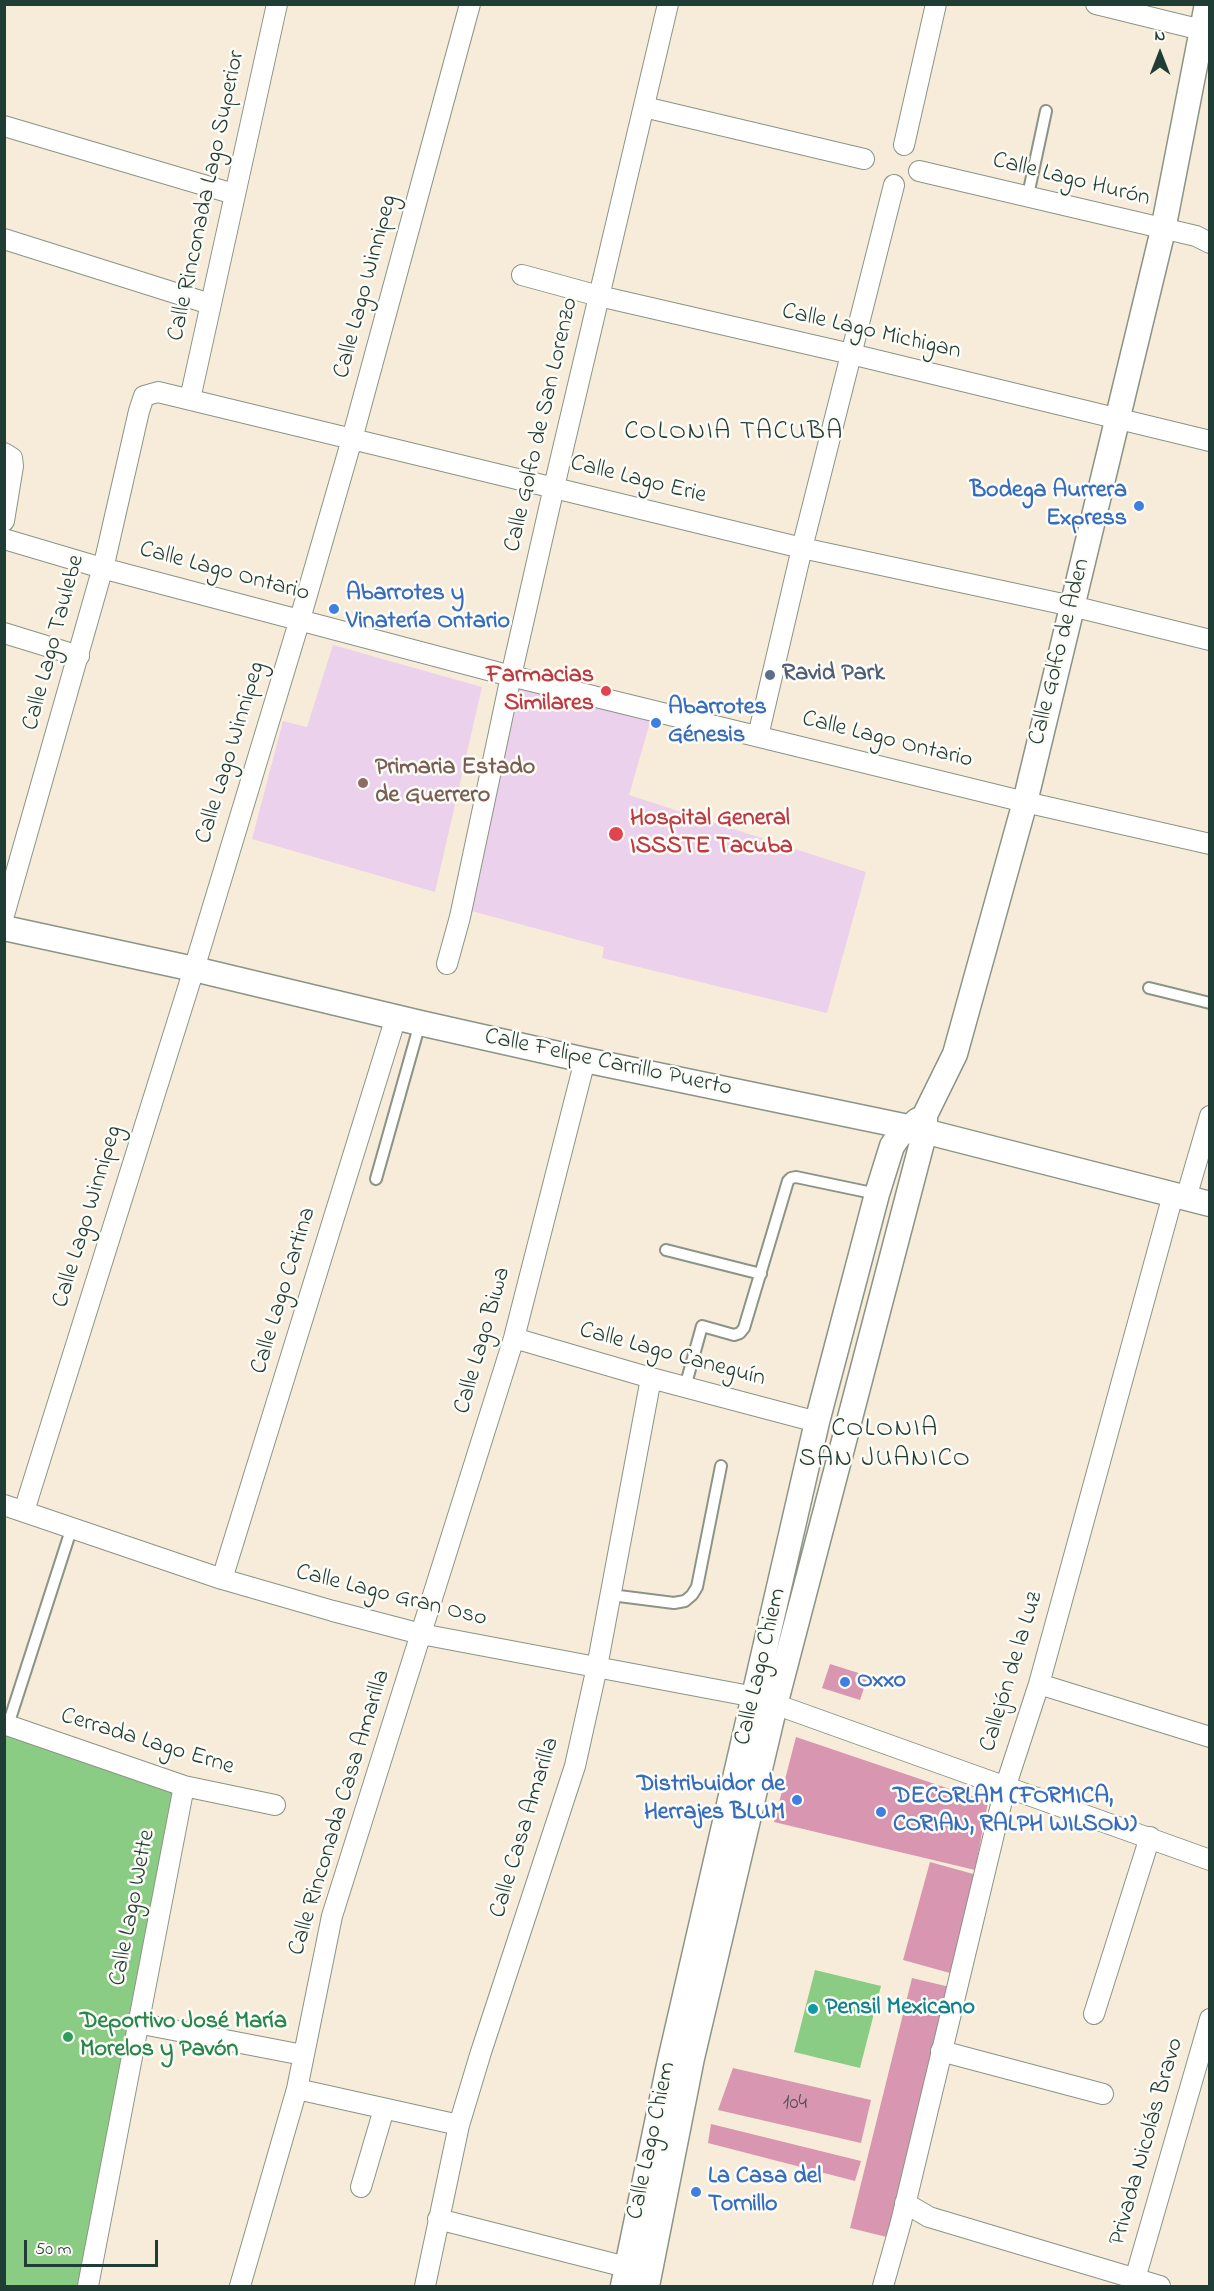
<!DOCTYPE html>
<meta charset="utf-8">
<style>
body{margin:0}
#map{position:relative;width:1214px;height:2291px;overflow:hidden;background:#f7ecd9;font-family:"Indie Flower",sans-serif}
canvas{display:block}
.frame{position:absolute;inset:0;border:6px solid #1f3d34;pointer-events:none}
.north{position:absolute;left:1130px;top:24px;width:60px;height:60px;-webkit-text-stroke:4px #fdfcf7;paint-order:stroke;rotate:0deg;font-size:16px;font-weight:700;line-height:24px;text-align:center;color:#1f3d34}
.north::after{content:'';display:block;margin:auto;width:21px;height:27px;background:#1f3d34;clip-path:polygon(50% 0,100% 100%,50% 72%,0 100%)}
.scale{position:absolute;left:24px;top:2240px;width:134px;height:27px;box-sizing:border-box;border:3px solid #1f3d34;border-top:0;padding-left:8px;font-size:18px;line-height:21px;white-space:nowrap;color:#1f3d34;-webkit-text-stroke:4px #fdfcf7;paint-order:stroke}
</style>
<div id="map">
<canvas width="1214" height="2291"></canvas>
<div class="frame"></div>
<div class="north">N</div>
<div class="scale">50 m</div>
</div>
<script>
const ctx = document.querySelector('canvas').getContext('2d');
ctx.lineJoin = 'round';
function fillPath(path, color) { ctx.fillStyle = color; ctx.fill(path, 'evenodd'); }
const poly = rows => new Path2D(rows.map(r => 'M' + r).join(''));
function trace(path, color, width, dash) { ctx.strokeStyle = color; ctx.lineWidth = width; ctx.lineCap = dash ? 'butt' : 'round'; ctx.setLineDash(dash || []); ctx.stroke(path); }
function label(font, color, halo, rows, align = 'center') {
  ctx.font = font + ' "Indie Flower",sans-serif'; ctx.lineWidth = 5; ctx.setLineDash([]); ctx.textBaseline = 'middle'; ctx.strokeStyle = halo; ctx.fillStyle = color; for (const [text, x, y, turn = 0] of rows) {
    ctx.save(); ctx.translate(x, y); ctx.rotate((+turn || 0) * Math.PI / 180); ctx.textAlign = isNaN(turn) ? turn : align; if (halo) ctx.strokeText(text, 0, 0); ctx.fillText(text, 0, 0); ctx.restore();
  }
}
fillPath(poly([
 [333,645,482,687,435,892,252,839,283,721,307,727],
 [518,685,651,719,629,795,866,872,827,1013,602,958,604,947,468,910]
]), '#ebd1eb');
fillPath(poly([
 [5,1729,179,1787,84,2286,5,2286],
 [815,1970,881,1986,860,2068,794,2052]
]), '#8bcc84');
fillPath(poly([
 [830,1664,868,1676,860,1700,822,1688],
 [796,1737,988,1802,975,1870,774,1822],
 [930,1862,977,1875,950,1973,903,1960],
 [912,1978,954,1988,891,2238,850,2228],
 [733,2068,871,2100,861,2143,718,2110],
 [711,2124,861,2161,855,2181,708,2143]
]), '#d896b0');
const service = poly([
 [1028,195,1046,111],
 [1149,988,1210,1003],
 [376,1179,420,1023],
 [666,1250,761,1274],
 [685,1387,702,1326,734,1335,740,1333,744,1328,788,1181,791,1178,796,1177,877,1194],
 [611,1595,674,1603,685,1601,692,1595,697,1587,721,1466],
 [8,1725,72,1527]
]);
const minor = poly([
 [1096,4,1210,32],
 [644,107,864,159],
 [4,126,234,194],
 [904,145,936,4],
 [919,171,1196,236,1210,243],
 [4,239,210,304],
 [522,275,599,296,851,354,1210,441],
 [190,399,277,4],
 [4,453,12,458,13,466,4,521],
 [4,539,102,568,511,676,1025,802,1210,844],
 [4,633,79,656],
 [758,736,802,548,894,185],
 [4,915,105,560,139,411,144,396,158,392,802,548,1072,606,1210,640],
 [447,964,460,917,511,676,554,487,668,4],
 [1186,1198,1210,1116],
 [514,1338,651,1378,817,1422],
 [4,1505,222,1579,333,1611,421,1634,755,1697,1210,1860],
 [24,1511,194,969,300,619,352,439,470,4],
 [222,1579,396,1017],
 [1039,1684,1210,1737],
 [4,1724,184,1786,275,1805],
 [1094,2014,1150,1837],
 [137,2023,303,2055],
 [941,2051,1103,2094],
 [297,2089,459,2125],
 [361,2187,384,2109],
 [905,2203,929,2217,1160,2286],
 [438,2219,626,2267],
 [1135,2279,1210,2019],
 [88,2286,184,1786],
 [240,2286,297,2089,332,1916,514,1338,585,1060],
 [425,2286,459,2125,481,2052,575,1766,597,1667,651,1378],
 [883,2286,901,2222,1005,1788,1039,1684,1173,1195]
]);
const tertiary = poly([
 [4,928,194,969,420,1023,585,1060,908,1127,1210,1204],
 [623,2286,669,2065,817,1422,877,1194,892,1146,899,1136,918,1120],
 [647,2286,692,2058,775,1705,925,1131,925,1115,955,1054,1025,802,1163,230,1207,4]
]);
trace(service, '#8b9486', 14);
trace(minor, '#8b9486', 22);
trace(tertiary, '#8b9486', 27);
trace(service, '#fff', 10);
trace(minor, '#fff', 20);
trace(tertiary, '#fff', 24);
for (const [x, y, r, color] of [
 [1139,506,6,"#3f7fe0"],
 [334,609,6,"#3f7fe0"],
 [770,675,6,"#5c6f8a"],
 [606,691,6,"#e0444e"],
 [656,723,6,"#3f7fe0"],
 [363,783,6,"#8d6e63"],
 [616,834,8,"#e0444e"],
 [845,1682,6,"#3f7fe0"],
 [797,1800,6,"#3f7fe0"],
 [881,1812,6,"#3f7fe0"],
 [813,2009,6,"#0f9aa8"],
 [68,2037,6,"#2e9e5b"],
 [696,2192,6,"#3f7fe0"]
]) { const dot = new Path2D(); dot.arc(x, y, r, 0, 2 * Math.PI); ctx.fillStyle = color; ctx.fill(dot); trace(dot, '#fdfcf7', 2); }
label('21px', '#4d5353', null, [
 ["104",795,2105]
]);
label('24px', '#1f3d34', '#fdfcf7', [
 ["Calle Lago Hurón",1071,181,14],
 ["Calle Rinconada Lago Superior",208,196,-78],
 ["Calle Lago Winnipeg",367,287,-75],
 ["Calle Lago Michigan",871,333,13],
 ["Calle Golfo de San Lorenzo",543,425,-77],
 ["Calle Lago Erie",638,481,14],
 ["Calle Lago Ontario",224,573,15],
 ["Calle Lago Taulebe",55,643,-75],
 ["Calle Golfo de Aden",1061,652,-76],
 ["Calle Lago Ontario",887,741,14],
 ["Calle Lago Winnipeg",232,753,-73],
 ["Calle Felipe Carrillo Puerto",608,1064,12],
 ["Calle Lago Winnipeg",89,1217,-73],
 ["Calle Lago Cartina",285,1291,-73],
 ["Calle Lago Biwa",484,1341,-74],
 ["Calle Lago Caneguín",672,1356,15],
 ["Calle Lago Gran Oso",391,1597,14],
 ["Calle Lago Chiem",762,1667,-77],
 ["Callejón de la Luz",1013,1672,-73],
 ["Cerrada Lago Erne",147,1743,17],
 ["Calle Rinconada Casa Amarilla",341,1813,-73],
 ["Calle Casa Amarilla",526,1828,-73],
 ["Calle Lago Wette",134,1908,-79],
 ["Calle Lago Chiem",653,2141,-78],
 ["Privada Nicolás Bravo",1148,2142,-74]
]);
label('bold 24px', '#366cbe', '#fdfcf7', [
 ["Bodega Aurrera",1127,492,"right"],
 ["Express",1127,520,"right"],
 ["Abarrotes y",346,595],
 ["Vinatería Ontario",346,623],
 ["Abarrotes",668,709],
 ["Génesis",668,737],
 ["Oxxo",857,1682],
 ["Distribuidor de",785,1786,"right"],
 ["Herrajes BLUM",785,1814,"right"],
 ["DECORLAM (FORMICA,",893,1798],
 ["CORIAN, RALPH WILSON)",893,1826],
 ["La Casa del",708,2178],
 ["Tornillo",708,2206]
], 'left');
label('bold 24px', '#4e5e75', '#fdfcf7', [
 ["Ravid Park",782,675]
], 'left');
label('bold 24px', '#be3a42', '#fdfcf7', [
 ["Farmacias",594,677],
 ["Similares",594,705],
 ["Hospital General",630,820,"left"],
 ["ISSSTE Tacuba",630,848,"left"]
], 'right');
label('bold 24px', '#785e54', '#fdfcf7', [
 ["Primaria Estado",375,769],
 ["de Guerrero",375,797]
], 'left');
label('bold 24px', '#0d838f', '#fdfcf7', [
 ["Pensil Mexicano",825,2009]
], 'left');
label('bold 24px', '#27864d', '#fdfcf7', [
 ["Deportivo José María",80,2023],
 ["Morelos y Pavón",80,2051]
], 'left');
ctx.letterSpacing = '1.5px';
label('26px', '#1f3d34', '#fdfcf7', [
 ["COLONIA TACUBA",734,434],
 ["COLONIA",885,1431],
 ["SAN JUANICO",885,1461]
]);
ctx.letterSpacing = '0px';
</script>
